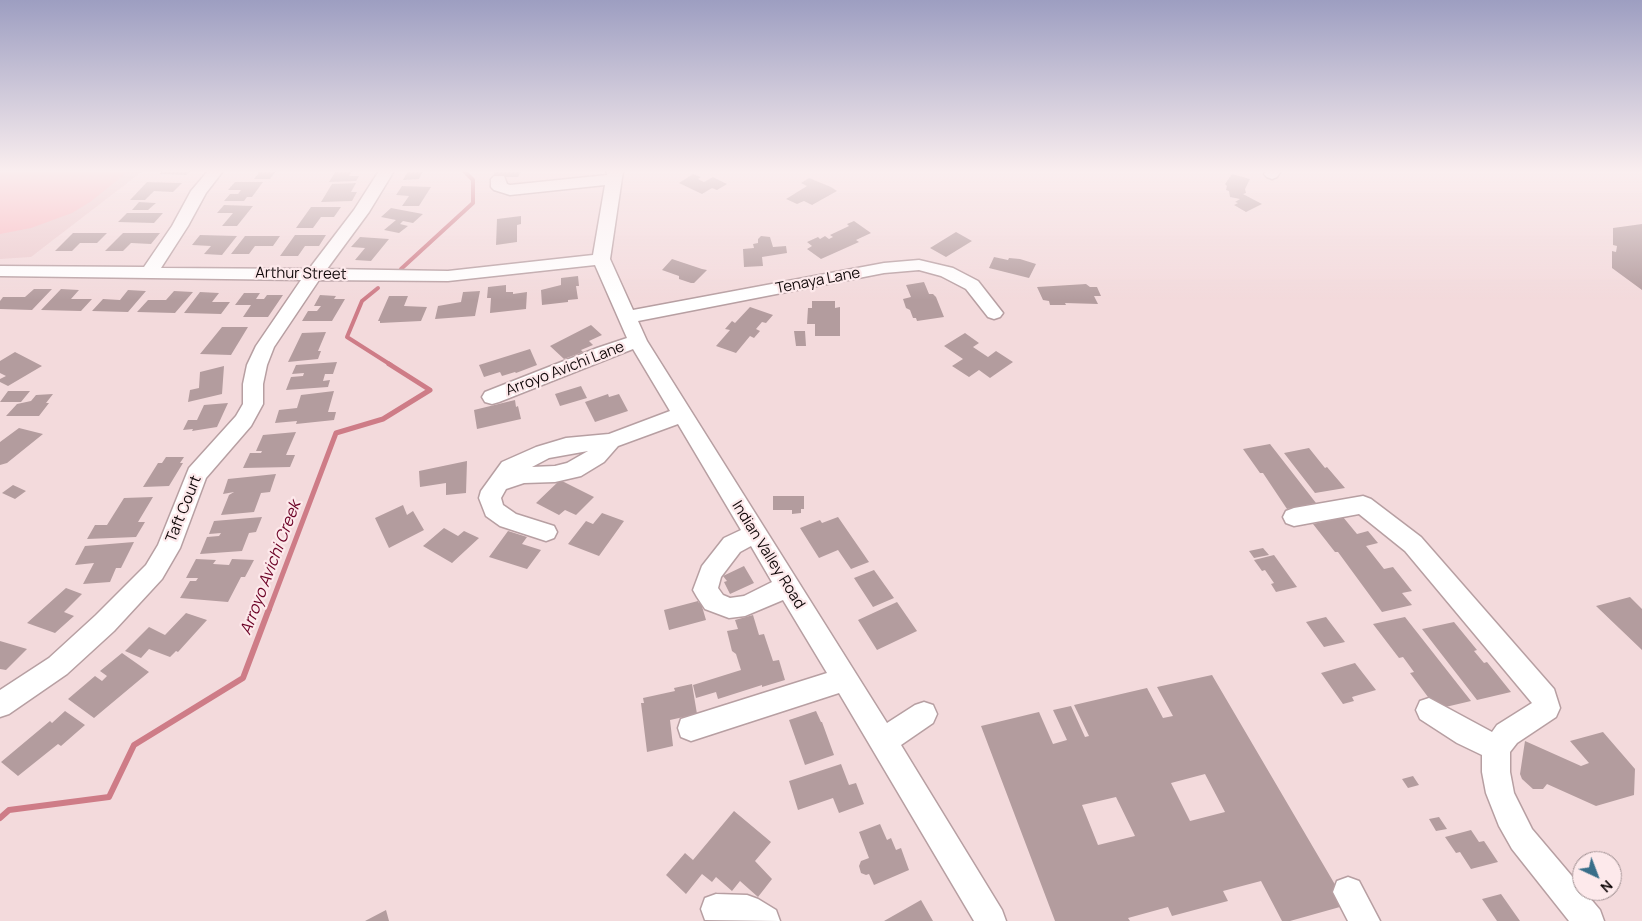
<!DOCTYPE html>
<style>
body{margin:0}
#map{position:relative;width:1642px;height:921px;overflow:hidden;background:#f3dadc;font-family:Manrope,sans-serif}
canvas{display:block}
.north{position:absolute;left:1572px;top:851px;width:50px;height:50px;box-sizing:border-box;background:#fde9eb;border:1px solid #9f8f91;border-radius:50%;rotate:137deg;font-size:14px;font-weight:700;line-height:20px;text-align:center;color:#11090a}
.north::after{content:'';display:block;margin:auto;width:18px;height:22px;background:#386e89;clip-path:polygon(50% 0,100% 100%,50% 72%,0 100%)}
</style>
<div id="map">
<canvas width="1642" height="921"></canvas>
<div class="north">N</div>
</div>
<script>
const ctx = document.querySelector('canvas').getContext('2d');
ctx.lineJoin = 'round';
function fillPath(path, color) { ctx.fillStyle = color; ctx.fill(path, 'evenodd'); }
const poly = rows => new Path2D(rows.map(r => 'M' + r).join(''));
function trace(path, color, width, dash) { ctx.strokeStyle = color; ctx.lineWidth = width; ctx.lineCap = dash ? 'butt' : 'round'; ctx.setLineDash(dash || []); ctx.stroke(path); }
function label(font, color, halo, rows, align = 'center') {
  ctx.font = font + ' Manrope,sans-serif'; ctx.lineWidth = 4.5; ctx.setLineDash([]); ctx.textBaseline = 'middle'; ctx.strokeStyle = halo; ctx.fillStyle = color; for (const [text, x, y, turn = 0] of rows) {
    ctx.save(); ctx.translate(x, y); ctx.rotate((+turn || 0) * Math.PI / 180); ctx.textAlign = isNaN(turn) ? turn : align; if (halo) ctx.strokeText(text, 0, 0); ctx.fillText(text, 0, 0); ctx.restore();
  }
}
fillPath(poly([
 [0,171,143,171,31,257,0,259]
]), '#eccbce');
fillPath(poly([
 [0,171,129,171,90,202,72,213,31,228,0,234]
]), '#fabac1');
trace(poly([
 [401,269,473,203,473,180,464,171],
 [378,288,362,301,347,337,391,365]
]), '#ce7c87', 4);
trace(poly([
 [269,610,336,433,383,419,430,390,389,364]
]), '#ce7c87', 5);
trace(poly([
 [0,818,9,810,109,797,134,745,243,678,269,609]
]), '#ce7c87', 6);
fillPath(poly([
 [162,171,190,171,186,175,159,174],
 [260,171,276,171,270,179,254,179],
 [336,171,352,171,349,176,359,176,356,181,329,182],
 [408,171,423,171,419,179,403,180],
 [495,171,521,171,518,177,493,177],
 [693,174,701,177,698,179,704,182,713,177,727,184,717,190,712,188,702,194,679,183],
 [1232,174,1250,179,1245,189,1246,193,1243,194,1262,204,1246,212,1234,205,1238,203,1235,202,1240,199,1230,197,1229,191,1226,190,1227,186,1225,184],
 [809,178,831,187,837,191,812,205,804,201,797,204,786,199,807,186,801,183],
 [147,182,182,183,173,192,154,191,145,200,130,200],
 [235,182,263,182,252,197,247,197,244,201,224,201,230,194,238,194,241,190,228,190],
 [356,183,351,192,357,192,352,201,321,202,332,184],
 [402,186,431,187,419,206,402,206,409,196,396,195],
 [139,202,156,203,148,210,132,210],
 [224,205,253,206,237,226,222,226,233,213,217,213],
 [311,207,341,207,334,217,321,217,313,228,296,228],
 [391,208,423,214,413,223,403,221,400,224,408,226,399,233,384,230,396,220,381,217],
 [127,213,163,213,154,223,118,222],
 [521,216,521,224,517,225,517,242,496,245,497,219],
 [854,221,871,233,856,240,859,242,821,259,807,249,812,246,807,242,818,237,820,239,825,236,829,239,833,237,830,235,849,226,847,224],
 [1642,224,1642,290,1612,268,1612,251,1616,252,1617,246,1613,245,1613,228],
 [956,232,972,241,946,257,930,248],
 [73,233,107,233,97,243,80,243,72,251,55,251],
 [123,233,160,233,151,244,131,243,123,251,105,251],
 [200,235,237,236,222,255,204,254,211,246,192,245],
 [295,235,326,235,319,246,305,246,298,256,280,256],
 [245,236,280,236,273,246,255,246,249,254,231,254],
 [761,236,770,237,773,247,786,246,787,253,762,257,763,266,744,267,743,249,754,248,753,244,758,243,758,239],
 [360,237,389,239,371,261,355,260,365,248,351,247],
 [994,257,1008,260,1009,258,1020,259,1036,264,1029,278,989,268],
 [672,259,702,269,707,270,694,283,691,283,679,279,679,276,662,270],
 [578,276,579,286,576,286,578,299,568,300,568,302,542,305,541,290,561,285,561,278],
 [924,282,929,294,933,294,936,297,944,317,917,321,916,318,913,318,910,310,906,308,903,299,911,297,906,285],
 [1086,284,1090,287,1097,287,1101,296,1094,296,1098,304,1065,303,1066,305,1050,305,1049,301,1043,300,1037,287],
 [506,285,506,292,513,292,513,294,527,292,526,309,490,313,491,298,487,298,488,287],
 [34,289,52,289,32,310,0,309,0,301,3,297,25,297],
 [61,289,79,290,71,299,92,299,81,311,41,310],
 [128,290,146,291,128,312,92,311,103,299,120,300],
 [174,291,193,292,175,313,137,312,148,300,166,300],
 [480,291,475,316,435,319,438,306,461,302,463,292],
 [200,292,219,293,212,302,230,302,221,314,184,313],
 [244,293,260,293,256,299,264,299,267,295,283,295,268,317,243,317,251,305,235,305],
 [320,295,336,296,334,299,345,299,332,321,302,321,308,311,317,311,321,306,314,306],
 [389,296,408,296,404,306,427,307,421,321,380,323,380,321,378,321],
 [812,301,835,301,835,308,840,307,840,336,815,336,815,324,807,324,808,308,812,308],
 [750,307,773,315,766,323,762,322,756,329,760,331,754,338,750,336,736,353,716,346,730,330,725,329,732,321,735,323],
 [591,325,602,335,589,341,593,345,581,350,583,352,564,359,550,346],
 [222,327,248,327,231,355,200,354],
 [794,331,805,331,806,346,796,346],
 [326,332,318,351,321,351,318,359,288,362,302,333],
 [965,333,979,343,973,347,988,357,996,351,1013,362,990,378,979,370,969,377,952,366,963,359,944,346],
 [530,349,537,365,516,373,515,372,502,376,500,372,484,377,479,365],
 [15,352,42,366,8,386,0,382,0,379,6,376,0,373,0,361],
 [337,362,333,374,325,374,323,381,330,380,328,387,286,390,291,377,303,376,304,373,292,374,296,365],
 [224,366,222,394,188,402,190,390,199,388,200,372],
 [581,386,587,398,560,406,555,394],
 [8,391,30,391,21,402,0,402],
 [334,391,328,412,336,412,334,420,296,424,297,421,275,423,279,410,297,408,301,395],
 [53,394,46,403,49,403,39,416,6,416,17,404,31,401,36,395],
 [608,394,609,397,619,394,628,411,595,422,585,402],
 [515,400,516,407,518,406,521,419,477,429,474,410],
 [228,403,217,427,192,431,193,429,183,430,188,420,197,420,204,405],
 [19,428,43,434,7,463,0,465,0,442],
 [296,432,286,455,295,455,290,467,243,468,250,453,261,453,262,451,256,451,263,435],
 [1270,444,1316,503,1287,509,1263,473,1260,473,1243,449],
 [1309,448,1325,468,1327,467,1345,488,1315,493,1284,453],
 [166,457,184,457,180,463,183,463,169,486,143,487,158,463,162,463],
 [467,461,466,493,446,495,446,483,420,487,419,471],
 [276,474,270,492,261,493,254,512,221,515,229,495,234,492,223,494,228,479],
 [560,480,594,497,576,515,565,510,559,515,536,503],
 [13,485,26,491,15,499,2,493],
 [773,496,804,496,804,509,801,509,801,513,792,514,792,510,773,510],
 [153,497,138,522,145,522,136,537,87,539,95,525,107,525,124,498],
 [403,505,407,515,413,511,424,530,389,548,375,518],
 [602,513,624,521,599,556,568,544,586,521,593,524],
 [262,517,256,532,249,533,242,551,200,554,207,537,219,536,221,533,209,534,214,521],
 [838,517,869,562,851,569,838,550,819,558,800,528,820,520,822,523],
 [1343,517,1357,534,1368,531,1378,543,1366,546,1384,569,1393,567,1412,591,1402,593,1412,605,1382,612,1338,552,1335,552,1313,524],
 [444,528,458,536,464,531,479,538,452,563,423,546],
 [508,531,527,537,522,544,541,550,527,569,489,557],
 [134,542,121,568,116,568,110,582,83,584,94,563,75,565,85,546],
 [1263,548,1269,555,1254,558,1249,551],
 [1274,555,1297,587,1276,592,1271,584,1274,583,1265,570,1262,571,1254,560],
 [196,559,216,560,213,564,229,565,232,559,254,560,245,577,241,577,228,602,180,598,190,581,196,581,198,578,186,578],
 [744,566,754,583,730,594,724,582,727,581,723,576],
 [874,570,894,598,873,607,854,578],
 [66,588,82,594,64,612,74,616,55,633,27,623],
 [1630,597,1642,609,1642,650,1596,606],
 [698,601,699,603,701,603,706,620,669,630,664,610],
 [897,602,917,631,877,650,858,620],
 [186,613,207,620,178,652,176,651,170,657,149,649,141,658,125,651,149,627,165,635],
 [753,615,759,635,764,634,773,661,779,660,785,680,762,687,762,685,718,699,716,692,696,698,693,685,741,670,736,654,732,651,727,631,738,629,735,620],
 [1326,617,1345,642,1324,647,1306,622],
 [1405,617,1471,701,1437,709,1410,673,1414,672,1403,657,1399,658,1373,624],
 [1454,622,1477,650,1474,651,1484,663,1487,662,1511,692,1477,700,1422,629],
 [0,641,27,649,6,670,0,669],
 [122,653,149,672,94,718,68,699,95,676,102,681,107,676,100,671],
 [1355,663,1376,690,1352,697,1354,701,1343,704,1321,673],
 [1212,675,1347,905,1290,921,1282,921,1261,881,1223,891,1228,901,1172,916,1168,907,1128,918,1130,921,1055,921,981,726,1039,712,1053,744,1067,740,1053,710,1071,706,1085,737,1089,736,1074,705,1147,688,1163,718,1173,716,1157,687],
 [1205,774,1225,812,1190,821,1171,783],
 [1116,797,1135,836,1098,845,1082,805],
 [692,684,697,714,670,720,673,746,647,752,641,703,644,703,643,698,675,691,674,688],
 [65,711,85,725,61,746,58,744,18,776,1,762,50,721,52,723],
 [816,711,821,722,822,722,834,755,805,765,789,720],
 [1603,732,1635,769,1634,795,1596,806,1547,784,1543,789,1533,789,1522,779,1520,774,1525,741,1581,766,1589,763,1570,741],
 [841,764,849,785,856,783,864,804,839,813,833,798,798,810,789,781],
 [1413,776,1419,785,1408,788,1402,779],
 [734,811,771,842,755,861,772,879,758,897,740,881,732,891,716,877,712,882,702,874,686,894,666,875,685,853,693,860],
 [1439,817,1447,829,1436,831,1429,819],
 [880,824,887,840,891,838,896,850,901,848,909,870,874,885,869,874,866,875,861,873,859,866,861,861,869,858,859,832],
 [1471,830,1479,842,1484,841,1498,862,1471,869,1460,852,1456,853,1445,837],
 [1501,894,1520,921,1497,921,1482,899],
 [921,900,933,921,884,921],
 [386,910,389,921,365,921]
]), '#b39c9e');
const minor = poly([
 [208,171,223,171,206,193,188,226,161,268,309,269,354,210,379,171,394,171,369,212,327,269,448,271,593,255,605,185,510,195,494,190,491,187,491,179,494,176,504,176,507,184,510,185,607,175,607,171,623,171,610,259,633,310,884,263,919,260,953,268,978,281,1003,313,1000,317,994,319,988,317,966,289,941,276,919,270,884,273,638,321,647,341,887,723,915,705,924,702,933,705,937,714,933,723,901,745,1002,910,1006,921,974,921,839,693,691,741,681,737,678,728,681,719,827,673,783,600,745,616,729,618,705,609,697,597,693,590,702,566,724,538,741,530,678,424,618,446,604,462,581,476,555,482,524,483,506,489,501,498,503,505,516,514,554,526,557,532,554,538,546,541,500,526,486,516,479,498,481,491,502,462,536,447,566,438,609,434,670,411,633,349,499,402,492,404,485,402,482,397,485,392,597,348,627,338,595,265,448,281,319,280,274,347,267,365,263,384,263,404,251,426,206,478,180,548,162,579,114,631,67,674,9,714,0,717,0,690,49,658,96,615,146,565,158,545,189,468,236,416,243,404,243,384,247,365,256,346,301,280,0,276,0,266,144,267,172,226,191,191,208,171],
 [588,451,567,463,555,466,532,467,549,458,588,451],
 [751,546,772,582,744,596,730,598,723,595,718,588,721,577,740,552,751,546],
 [1266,171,1281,171,1277,177,1272,179,1267,177,1264,174,1266,171],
 [1363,496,1371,499,1421,537,1554,689,1560,708,1556,717,1517,743,1510,752,1510,772,1514,793,1532,829,1582,888,1582,891,1584,891,1600,910,1604,921,1569,921,1512,849,1499,826,1486,793,1482,772,1482,755,1457,743,1420,719,1416,710,1420,701,1429,698,1492,732,1497,725,1532,703,1405,551,1359,514,1294,526,1286,523,1283,517,1286,511,1294,508,1363,496],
 [1348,877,1359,881,1380,921,1348,921,1333,892,1337,881,1348,877],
 [716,894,747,895,758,899,776,910,780,921,705,920,701,909,705,898,716,894]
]);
trace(minor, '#b79fa2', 3);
fillPath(minor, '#fff');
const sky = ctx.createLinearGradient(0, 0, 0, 300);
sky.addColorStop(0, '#9d9ec1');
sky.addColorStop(0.57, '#faeeef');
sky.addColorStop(1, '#faeeef00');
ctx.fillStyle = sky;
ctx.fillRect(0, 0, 1642, 300);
label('15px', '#11090a', '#fde9eb', [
 ["Arthur Street",301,274,1],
 ["Tenaya Lane",818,281,-11],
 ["Arroyo Avichi Lane",565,369,-21],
 ["Taft Court",184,509,-68],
 ["Indian Valley Road",768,555,58]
]);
label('italic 16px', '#6b0125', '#fde9eb', [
 ["Arroyo Avichi Creek",271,568,-69]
]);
</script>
